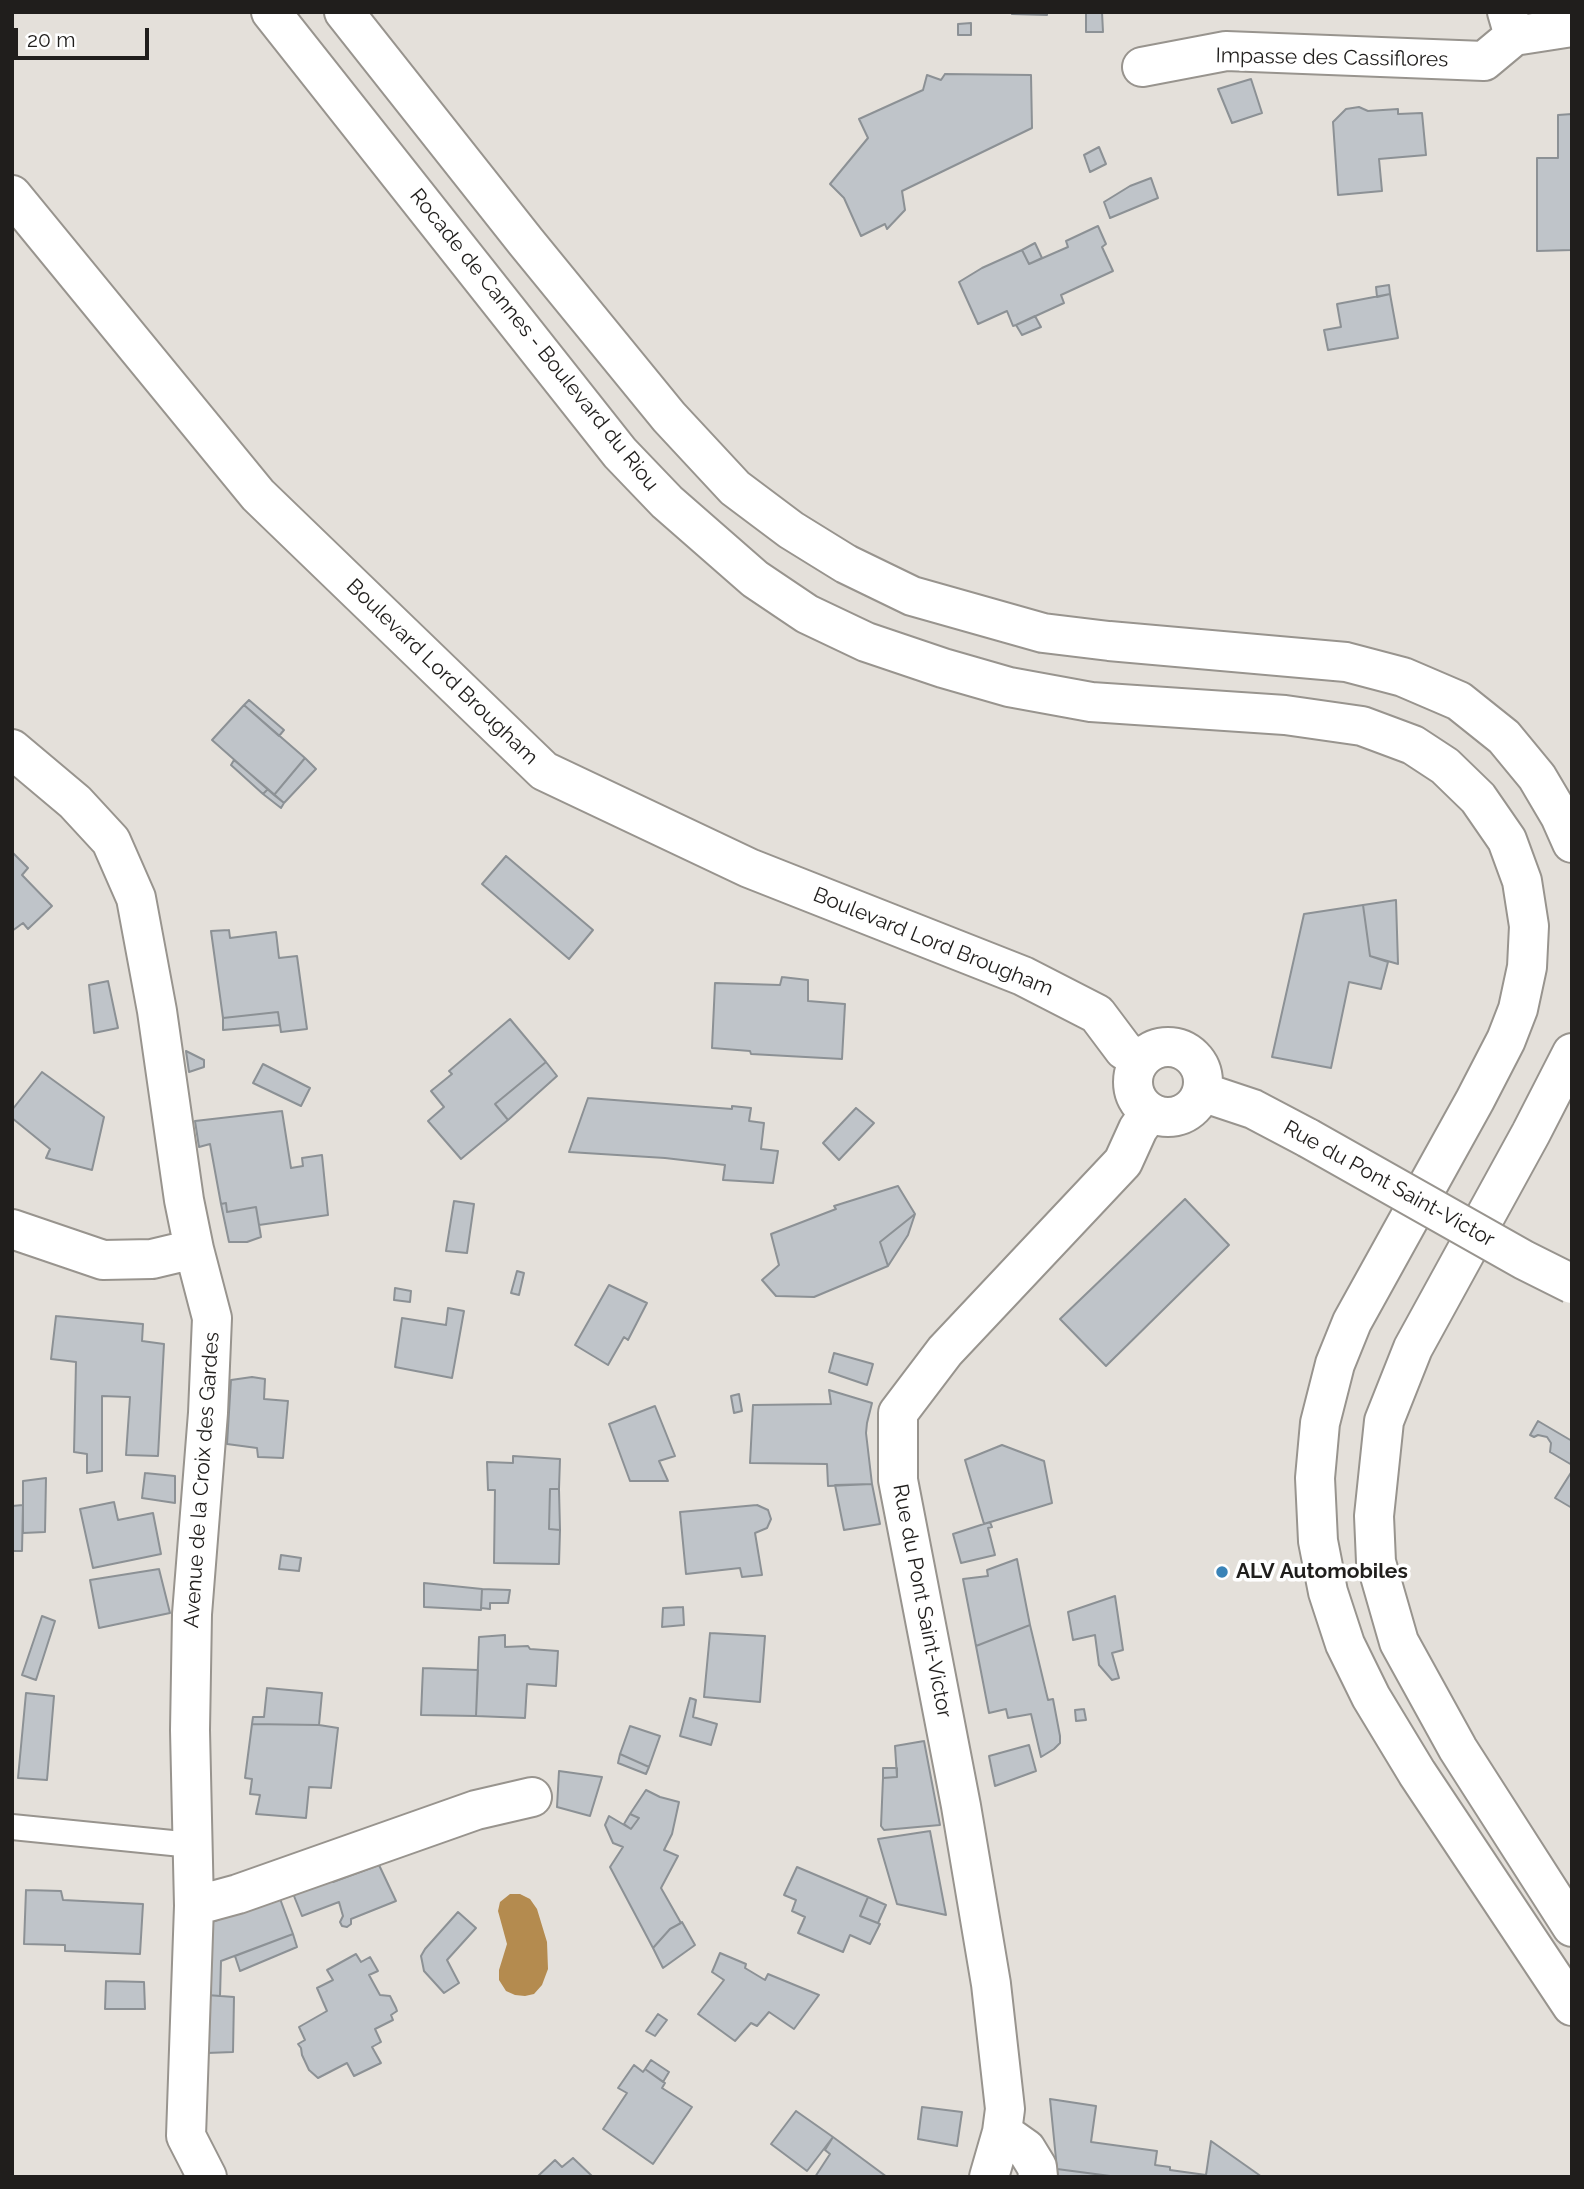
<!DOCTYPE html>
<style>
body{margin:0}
#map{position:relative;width:1584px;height:2189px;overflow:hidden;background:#e4e0da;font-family:Raleway,sans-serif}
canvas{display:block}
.frame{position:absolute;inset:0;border:14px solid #201e1c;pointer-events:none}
.scale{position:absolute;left:14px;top:28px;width:135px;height:32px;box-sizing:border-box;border:4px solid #201e1c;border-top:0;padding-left:9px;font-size:21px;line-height:24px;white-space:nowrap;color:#201e1c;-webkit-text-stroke:5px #fff;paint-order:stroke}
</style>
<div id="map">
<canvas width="1584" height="2189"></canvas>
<div class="frame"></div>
<div class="scale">20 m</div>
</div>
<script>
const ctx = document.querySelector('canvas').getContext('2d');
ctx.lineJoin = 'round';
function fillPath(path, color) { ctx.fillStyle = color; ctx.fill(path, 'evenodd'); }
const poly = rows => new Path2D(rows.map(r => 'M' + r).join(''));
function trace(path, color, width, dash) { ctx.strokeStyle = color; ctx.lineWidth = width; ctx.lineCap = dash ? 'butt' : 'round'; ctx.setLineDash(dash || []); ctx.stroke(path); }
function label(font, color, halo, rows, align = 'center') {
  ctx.font = font + ' Raleway,sans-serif'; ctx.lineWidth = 7; ctx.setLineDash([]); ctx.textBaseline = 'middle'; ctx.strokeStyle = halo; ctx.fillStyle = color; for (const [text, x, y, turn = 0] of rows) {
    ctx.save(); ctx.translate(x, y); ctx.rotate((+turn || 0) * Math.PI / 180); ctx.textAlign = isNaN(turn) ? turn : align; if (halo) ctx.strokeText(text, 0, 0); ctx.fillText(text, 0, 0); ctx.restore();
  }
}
fillPath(poly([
 [510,1894,520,1894,530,1899,537,1909,547,1942,548,1969,542,1985,534,1994,525,1996,515,1995,506,1991,499,1980,499,1970,507,1944,498,1911,500,1902]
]), '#b48b4f');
const building = poly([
 [1011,12,1047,12,1047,15,1012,14,1011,12],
 [1086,12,1102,12,1103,32,1086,32,1086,12],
 [971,23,971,35,958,35,958,24,971,23],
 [945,74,1031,75,1032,128,902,191,905,210,887,229,885,224,861,236,844,198,830,184,868,138,859,119,923,90,927,75,941,80,945,74],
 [1251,79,1262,113,1232,123,1218,89,1251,79],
 [1359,107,1368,111,1398,109,1398,114,1422,113,1426,155,1379,159,1382,191,1338,195,1333,122,1346,109,1359,107],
 [1572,114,1572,250,1537,251,1537,158,1558,158,1558,115,1572,114],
 [1099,147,1106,164,1090,172,1084,155,1099,147],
 [1151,178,1158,198,1110,218,1104,202,1130,186,1151,178],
 [1098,226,1106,244,1102,247,1113,271,1061,295,1064,303,1016,325,1013,326,1007,311,978,324,959,282,982,268,1022,250,1029,264,1068,247,1066,241,1098,226],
 [1035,243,1042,258,1029,264,1022,250,1035,243],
 [1389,285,1390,294,1377,297,1376,287,1389,285],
 [1390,294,1398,338,1328,350,1324,330,1341,327,1337,304,1390,294],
 [1035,316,1041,327,1022,335,1016,325,1035,316],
 [249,700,284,730,279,736,244,705,249,700],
 [244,705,305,758,274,795,212,740,244,705],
 [305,758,316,769,284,803,274,795,305,758],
 [234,760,268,789,263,794,231,765,234,760],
 [268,789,284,803,281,808,263,794,268,789],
 [12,852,28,868,22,875,52,906,28,929,23,923,12,931,12,852],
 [506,856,593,930,569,959,482,884,506,856],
 [1396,900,1398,964,1370,956,1363,905,1396,900],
 [1363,905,1370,956,1388,962,1381,989,1349,982,1331,1068,1272,1057,1304,914,1363,905],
 [229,930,230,938,276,932,279,958,297,956,307,1029,281,1032,278,1012,223,1018,211,931,229,930],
 [782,977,808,980,808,1001,845,1004,842,1059,751,1054,750,1051,712,1048,715,983,780,985,782,977],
 [108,981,118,1028,94,1033,89,985,108,981],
 [278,1012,280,1025,223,1030,223,1018,278,1012],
 [510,1019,546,1062,495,1104,508,1120,461,1159,428,1121,444,1107,431,1091,452,1074,449,1071,510,1019],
 [186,1051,204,1060,204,1067,189,1072,186,1051],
 [546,1062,557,1076,508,1120,495,1104,546,1062],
 [263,1064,310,1088,301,1106,253,1083,263,1064],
 [42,1072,104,1117,92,1170,46,1158,50,1149,12,1118,12,1110,42,1072],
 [588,1098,732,1109,732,1106,751,1108,749,1121,764,1123,761,1149,778,1151,773,1183,723,1180,725,1165,665,1158,569,1152,588,1098],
 [856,1108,874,1123,839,1160,823,1143,856,1108],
 [282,1111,291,1168,303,1166,302,1158,322,1155,328,1215,259,1225,256,1207,227,1212,226,1203,221,1204,210,1144,199,1147,195,1121,282,1111],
 [898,1186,915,1214,880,1242,888,1266,814,1297,776,1296,762,1280,779,1265,771,1234,836,1209,834,1206,898,1186],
 [1185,1199,1229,1245,1106,1366,1060,1319,1185,1199],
 [454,1201,474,1204,467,1253,446,1251,454,1201],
 [226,1203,227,1212,256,1207,261,1237,247,1242,229,1242,221,1204,226,1203],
 [915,1214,908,1235,888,1266,880,1242,915,1214],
 [517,1271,524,1273,519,1295,511,1293,517,1271],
 [609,1285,647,1303,628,1340,624,1337,608,1365,575,1345,609,1285],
 [395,1288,411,1291,410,1302,394,1300,395,1288],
 [448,1308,464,1311,452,1378,395,1367,402,1318,446,1325,448,1308],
 [56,1316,143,1324,142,1341,164,1344,158,1456,126,1455,130,1397,102,1396,102,1471,87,1473,87,1454,74,1452,76,1362,51,1359,56,1316],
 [834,1353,873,1364,867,1385,829,1372,834,1353],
 [252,1377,265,1379,264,1399,288,1401,283,1458,258,1457,257,1448,227,1444,231,1380,252,1377],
 [829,1390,872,1403,867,1423,866,1433,872,1484,828,1486,827,1464,750,1463,753,1405,831,1404,829,1390],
 [739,1394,742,1411,734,1413,731,1396,739,1394],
 [655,1406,675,1456,659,1461,668,1481,630,1481,609,1424,655,1406],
 [1538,1421,1572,1441,1572,1465,1550,1452,1551,1443,1547,1437,1538,1435,1534,1437,1530,1435,1538,1421],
 [1002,1445,1044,1461,1052,1503,984,1524,965,1460,1002,1445],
 [513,1456,560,1459,559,1489,550,1489,549,1529,560,1530,559,1564,494,1563,495,1490,488,1490,487,1462,513,1463,513,1456],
 [1572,1471,1572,1508,1555,1498,1572,1471],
 [145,1473,175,1476,175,1503,142,1498,145,1473],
 [46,1478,45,1532,23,1533,23,1481,46,1478],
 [872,1484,880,1524,844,1530,835,1485,872,1484],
 [550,1489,559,1489,560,1530,549,1529,550,1489],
 [114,1502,118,1520,153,1513,161,1554,93,1568,80,1509,114,1502],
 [23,1505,22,1551,12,1551,12,1506,23,1505],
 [757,1505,768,1510,771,1519,767,1528,755,1533,762,1575,742,1577,740,1568,686,1574,680,1512,757,1505],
 [990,1522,992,1527,988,1528,995,1555,961,1563,953,1534,990,1522],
 [281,1555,301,1558,299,1571,279,1569,281,1555],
 [1017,1559,1030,1625,976,1646,963,1579,988,1576,987,1570,1017,1559],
 [159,1569,170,1613,99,1628,90,1580,159,1569],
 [424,1583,482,1589,481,1610,424,1607,424,1583],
 [482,1589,510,1590,508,1603,490,1603,490,1609,481,1608,482,1589],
 [1115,1596,1123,1650,1112,1653,1119,1678,1112,1680,1099,1665,1095,1635,1073,1640,1068,1612,1115,1596],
 [683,1607,684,1625,662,1627,663,1608,683,1607],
 [42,1616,55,1621,36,1680,22,1675,42,1616],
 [1030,1625,1048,1700,1053,1699,1060,1736,1060,1743,1054,1749,1041,1757,1031,1714,1008,1718,1006,1709,989,1713,976,1646,1030,1625],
 [710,1633,765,1636,760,1702,704,1697,710,1633],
 [505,1635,505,1647,528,1646,530,1649,558,1651,556,1686,527,1684,525,1718,476,1716,479,1637,505,1635],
 [423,1668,478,1670,476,1716,421,1715,423,1668],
 [267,1688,322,1693,319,1725,252,1724,253,1717,264,1717,267,1688],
 [26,1693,54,1696,47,1780,18,1778,26,1693],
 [690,1698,696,1700,693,1717,717,1724,711,1745,680,1736,690,1698],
 [1084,1709,1086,1720,1076,1721,1075,1710,1084,1709],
 [252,1724,319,1725,338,1728,331,1788,309,1787,306,1818,256,1814,260,1795,250,1794,252,1779,245,1778,252,1724],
 [630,1726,660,1736,649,1767,620,1754,630,1726],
 [924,1741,940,1825,884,1830,881,1826,883,1778,897,1777,895,1746,924,1741],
 [1029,1745,1036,1771,995,1786,989,1756,1029,1745],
 [620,1754,649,1767,646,1774,618,1763,620,1754],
 [883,1768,897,1768,897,1777,883,1778,883,1768],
 [559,1771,602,1777,590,1816,557,1807,559,1771],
 [646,1790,660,1797,679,1802,672,1834,664,1850,678,1856,661,1888,681,1923,670,1929,653,1948,610,1867,623,1847,613,1843,605,1825,609,1816,631,1829,639,1818,630,1814,646,1790],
 [630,1814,639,1818,631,1829,624,1824,630,1814],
 [930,1831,946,1915,897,1904,878,1839,930,1831],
 [379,1865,396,1901,351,1919,351,1924,347,1927,342,1926,340,1922,343,1916,339,1902,302,1916,292,1891,330,1877,333,1882,379,1865],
 [797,1867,868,1897,860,1916,880,1924,870,1944,850,1935,843,1952,798,1933,805,1917,792,1911,796,1900,784,1895,797,1867],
 [26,1890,61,1891,63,1900,143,1904,140,1954,65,1951,65,1945,24,1944,26,1890],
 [279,1896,293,1934,221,1961,220,1996,207,1995,207,1924,279,1896],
 [868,1897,886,1905,878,1923,860,1916,868,1897],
 [458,1912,476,1928,447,1960,459,1983,444,1993,424,1971,421,1956,425,1949,458,1912],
 [682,1922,695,1945,663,1968,653,1948,670,1929,682,1922],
 [293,1934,297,1947,240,1971,235,1956,293,1934],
 [720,1953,746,1964,745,1968,765,1980,768,1974,819,1995,794,2029,769,2012,757,2026,751,2023,735,2041,698,2014,724,1980,712,1972,720,1953],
 [356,1954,361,1962,370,1957,378,1971,369,1975,380,1995,390,1996,396,2008,397,2011,391,2015,393,2020,375,2029,381,2042,372,2047,381,2063,354,2076,347,2063,318,2078,309,2070,302,2055,301,2048,298,2044,305,2040,299,2027,327,2011,317,1988,333,1980,327,1970,356,1954],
 [106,1981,144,1982,145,2009,105,2009,106,1981],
 [207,1995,234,1997,233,2052,207,2053,207,1995],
 [658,2014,667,2020,655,2036,646,2031,658,2014],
 [651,2060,669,2072,663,2082,645,2069,651,2060],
 [634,2065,643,2072,645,2069,665,2083,662,2088,692,2107,653,2164,603,2129,627,2093,618,2088,634,2065],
 [1050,2099,1096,2106,1091,2142,1157,2151,1155,2165,1170,2167,1170,2170,1206,2175,1211,2141,1262,2177,1118,2177,1057,2169,1050,2099],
 [922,2107,962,2112,957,2146,918,2139,922,2107],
 [796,2111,833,2137,807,2171,771,2144,796,2111],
 [833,2137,887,2177,815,2177,830,2154,825,2150,833,2137],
 [573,2158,593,2177,537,2177,555,2160,562,2167,573,2158],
 [1057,2169,1118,2177,1058,2177,1057,2169]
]);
fillPath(building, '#bfc4c9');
trace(building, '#8c9195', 2);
const service = poly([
 [12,1827,192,1845]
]);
const minor = poly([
 [1507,12,1514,36,1572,27],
 [1142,67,1226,51,1484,61,1514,36],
 [12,195,258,495,544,771,749,868,1023,976,1097,1014,1124,1050,1140,1060],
 [12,749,75,802,111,841,136,898,157,1011,184,1200,194,1249,212,1318,208,1413,192,1614,190,1730,194,1906,186,2136,207,2177],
 '1133 1082a35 35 0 1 1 70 0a35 35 0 1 1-70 0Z',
 [1202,1092,1253,1109,1308,1138],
 [12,1229,103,1260,152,1259,194,1249],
 [194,1906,238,1894,476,1810,532,1797],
 [1002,2132,1026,2149,1037,2167,1038,2177],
 [989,2177,1002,2132,1005,2109,991,1984,961,1806,898,1480,898,1413,945,1351,1123,1162,1138,1129,1150,1112]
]);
const trunk = poly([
 [271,12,620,453,667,502,755,579,807,614,866,642,943,668,1009,687,1091,702,1285,715,1362,726,1413,745,1445,766,1478,798,1507,840,1522,881,1529,926,1527,967,1518,1009,1506,1040,1475,1100,1352,1322,1335,1364,1320,1423,1315,1478,1318,1541,1328,1592,1345,1644,1371,1697,1417,1773,1572,2006],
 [344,12,526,242,669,417,735,488,791,530,846,564,912,596,1043,633,1109,641,1346,662,1403,677,1459,701,1504,737,1537,777,1560,816,1572,843],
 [1572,1053,1531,1133,1413,1348,1384,1421,1374,1516,1376,1562,1399,1642,1458,1749,1572,1927]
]);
trace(service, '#98948e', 28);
trace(minor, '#98948e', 42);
trace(trunk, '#98948e', 42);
trace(service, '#fff', 24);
trace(minor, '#fff', 38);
trace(trunk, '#fff', 38);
const minorBridge = poly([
 [1308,1138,1524,1260,1572,1284]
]);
trace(minorBridge, '#98948e', 42, []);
trace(minorBridge, '#fff', 38);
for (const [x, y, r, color] of [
 [1222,1572,7,"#3a83b7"]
]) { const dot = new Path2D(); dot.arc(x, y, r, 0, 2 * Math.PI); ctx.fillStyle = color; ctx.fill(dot); trace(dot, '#fff', 2.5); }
label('21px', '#201e1c', '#fff', [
 ["Impasse des Cassiflores",1332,58,1],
 ["Rocade de Cannes - Boulevard du Riou",534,340,51],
 ["Boulevard Lord Brougham",442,672,44],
 ["Boulevard Lord Brougham",933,942,22],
 ["Rue du Pont Saint-Victor",1389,1184,29],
 ["Avenue de la Croix des Gardes",202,1480,-86],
 ["Rue du Pont Saint-Victor",922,1601,79]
]);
label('bold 21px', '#201e1c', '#fff', [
 ["ALV Automobiles",1236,1572]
], 'left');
</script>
